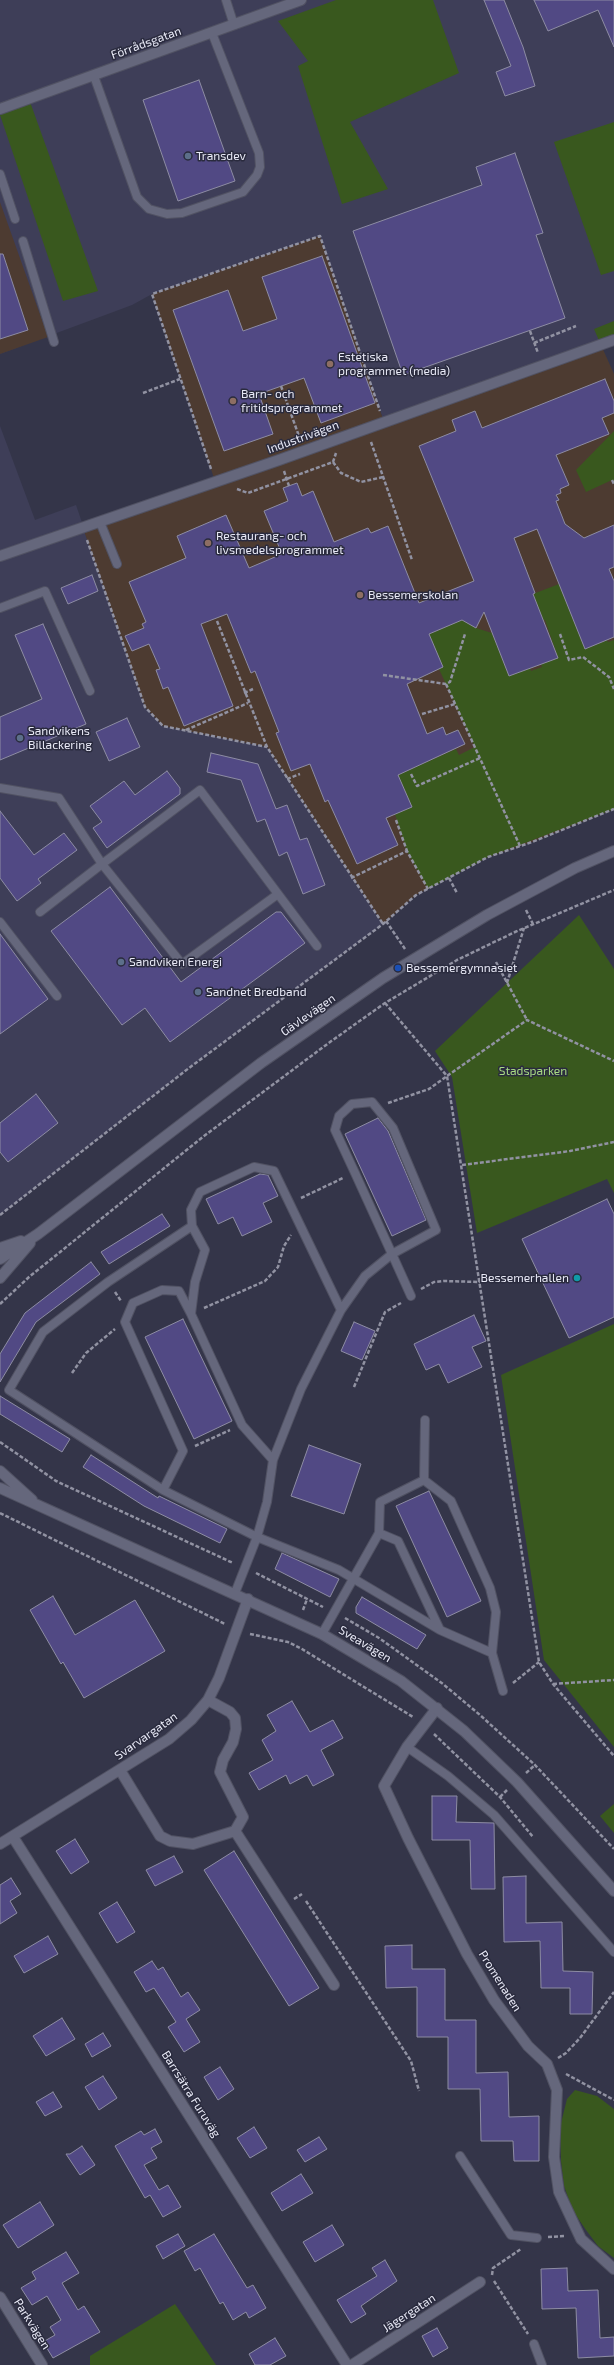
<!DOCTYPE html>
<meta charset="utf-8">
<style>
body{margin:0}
canvas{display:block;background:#343549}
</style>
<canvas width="614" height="2365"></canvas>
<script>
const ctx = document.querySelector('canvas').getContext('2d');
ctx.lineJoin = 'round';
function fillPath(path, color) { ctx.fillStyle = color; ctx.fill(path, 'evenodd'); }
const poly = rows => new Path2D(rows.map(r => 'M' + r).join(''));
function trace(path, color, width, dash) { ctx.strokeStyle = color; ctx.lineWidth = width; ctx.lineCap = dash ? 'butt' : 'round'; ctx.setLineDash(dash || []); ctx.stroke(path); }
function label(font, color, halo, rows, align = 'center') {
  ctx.font = font + ' "Exo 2",sans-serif'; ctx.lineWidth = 3; ctx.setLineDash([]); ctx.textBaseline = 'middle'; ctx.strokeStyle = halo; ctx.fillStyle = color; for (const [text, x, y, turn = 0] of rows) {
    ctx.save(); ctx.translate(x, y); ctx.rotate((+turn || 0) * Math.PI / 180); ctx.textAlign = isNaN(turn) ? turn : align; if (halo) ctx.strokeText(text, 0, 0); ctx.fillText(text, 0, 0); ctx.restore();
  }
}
fillPath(poly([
 [0,0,614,0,614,340,384,422,320,236,152,294,132,305,0,354],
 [0,426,35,520,76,505,145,708,163,726,267,747,383,924,189,1068,0,1215]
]), '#3e3e58');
fillPath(poly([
 [0,202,48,337,0,354],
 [320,236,384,422,601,345,614,374,614,809,532,842,488,857,416,895,383,924,267,747,163,726,145,707,83,528,215,481,152,294]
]), '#4d3b31');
fillPath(poly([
 [336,0,433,0,459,73,350,122,388,189,342,204,298,66,308,61,278,21],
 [29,99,98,291,63,301,0,115,0,109],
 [614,122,614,271,601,275,554,142],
 [614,321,614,340,601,345,594,329],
 [614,431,614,484,612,480,586,492,576,470],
 [559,584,585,649,607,640,608,642,614,640,614,809,488,857,428,889,407,851,395,814,412,807,398,775,456,749,459,755,475,747,439,669,442,667,429,634,464,619,476,628,492,633,509,676,530,668,531,671,542,667,541,664,558,658,545,620,543,620,533,594],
 [579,915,614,969,614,1193,607,1179,477,1233,452,1077,435,1051],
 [614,1324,614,1747,544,1660,501,1375],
 [614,1804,614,1833,600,1816],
 [575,2090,597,2096,614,2109,614,2258,598,2246,586,2230,573,2211,564,2186,561,2161,560,2127,567,2099],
 [175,2304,216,2365,90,2365,90,2356]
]), '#39581e');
const building = poly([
 [484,0,504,0,523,47,535,86,505,96,496,72,511,66,484,0],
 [534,0,614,0,614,47,598,10,548,31,534,0],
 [199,80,235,181,178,201,143,100,199,80],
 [515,153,543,233,536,235,565,318,403,375,353,231,482,185,476,167,515,153],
 [0,254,3,254,28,330,0,339,0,254],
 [322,256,375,403,321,423,304,378,259,394,273,434,224,451,173,310,228,290,243,331,277,319,262,277,322,256],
 [605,379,614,401,614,413,602,418,609,434,556,455,569,485,560,489,561,493,556,495,559,500,556,501,565,524,584,538,614,525,614,567,609,569,614,581,614,637,585,649,537,529,514,538,535,593,533,594,558,658,509,676,484,612,476,628,462,620,429,634,443,667,407,684,427,734,443,727,446,735,458,730,465,744,398,775,412,807,386,818,398,845,357,864,328,800,325,802,310,764,291,771,276,733,279,732,255,671,251,673,227,614,201,624,233,706,184,726,168,687,163,689,156,670,160,669,149,644,132,651,125,636,144,628,142,624,146,622,129,582,186,558,177,536,226,515,249,568,282,554,264,511,288,501,283,488,297,483,302,496,313,491,334,542,368,528,371,533,388,526,419,603,474,581,419,446,456,431,452,420,475,411,482,428,605,379],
 [92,575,98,591,68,604,61,588,92,575],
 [43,624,86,724,0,760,0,717,42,699,15,635,43,624],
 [127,718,140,747,109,761,96,732,127,718],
 [211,753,258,764,276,809,287,805,300,840,307,838,325,885,303,894,287,852,279,856,265,819,257,822,241,780,207,772,211,753],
 [167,771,180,788,180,794,107,848,93,828,102,822,90,806,124,781,135,795,167,771],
 [0,811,34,855,64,833,77,850,38,879,41,883,17,901,0,878,0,811],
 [110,887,181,982,276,912,281,912,305,943,170,1042,145,1008,122,1025,51,931,110,887],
 [0,934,48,999,0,1034,0,934],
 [36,1094,58,1123,8,1162,0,1152,0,1123,36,1094],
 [378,1118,388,1131,426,1220,392,1236,345,1134,378,1118],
 [260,1174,268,1175,278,1196,263,1203,272,1222,242,1236,233,1217,218,1224,206,1199,260,1174],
 [607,1199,614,1214,614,1317,569,1338,522,1239,607,1199],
 [162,1214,170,1226,109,1264,101,1252,162,1214],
 [91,1262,100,1274,36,1322,0,1382,0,1354,25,1313,91,1262],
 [474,1315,486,1341,472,1347,482,1367,448,1383,439,1364,426,1370,414,1344,474,1315],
 [183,1319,232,1421,194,1439,145,1337,183,1319],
 [354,1322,375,1331,362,1360,341,1351,354,1322],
 [0,1396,70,1439,62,1452,0,1414,0,1396],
 [309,1445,361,1464,344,1514,291,1496,309,1445],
 [91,1455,158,1498,159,1496,227,1529,220,1543,144,1506,83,1467,91,1455],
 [429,1491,481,1601,447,1617,396,1506,429,1491],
 [282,1553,339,1579,330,1597,275,1569,282,1553],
 [53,1596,75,1635,135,1600,165,1651,84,1698,63,1662,61,1664,30,1610,53,1596],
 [362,1597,426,1635,417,1649,356,1613,356,1607,362,1597],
 [292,1701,310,1732,333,1720,343,1738,321,1750,334,1775,313,1786,307,1775,290,1784,286,1775,259,1790,249,1773,273,1760,262,1740,276,1731,267,1715,292,1701],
 [432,1796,457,1796,456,1822,494,1823,495,1889,471,1889,470,1840,432,1840,432,1796],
 [75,1839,89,1862,71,1874,56,1851,75,1839],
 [234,1851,319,1988,289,2006,204,1870,234,1851],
 [174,1856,183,1872,155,1886,146,1870,174,1856],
 [526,1876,526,1923,562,1922,563,1971,593,1972,592,2014,570,2014,570,1988,541,1988,540,1941,504,1942,503,1877,526,1876],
 [11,1878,21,1894,10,1901,17,1913,0,1924,0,1885,11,1878],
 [117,1902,135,1932,117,1943,99,1913,117,1902],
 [48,1936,58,1954,24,1973,14,1956,48,1936],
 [412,1945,412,1969,445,1969,445,2020,476,2020,476,2073,508,2072,509,2117,539,2116,539,2161,514,2161,513,2141,481,2141,480,2089,448,2089,448,2037,417,2037,417,1987,386,1988,385,1946,412,1945],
 [152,1961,158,1970,163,1967,181,1997,188,1992,200,2010,186,2019,200,2042,184,2052,168,2027,176,2022,154,1988,146,1992,134,1972,152,1961],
 [62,2018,75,2039,46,2056,33,2036,62,2018],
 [103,2033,111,2046,92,2057,85,2044,103,2033],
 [220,2067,234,2089,218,2100,204,2077,220,2067],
 [103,2076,117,2098,99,2110,85,2087,103,2076],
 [53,2092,62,2107,45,2116,36,2102,53,2092],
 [254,2127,267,2148,250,2158,237,2138,254,2127],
 [155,2129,162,2142,151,2148,157,2158,144,2165,159,2190,168,2185,181,2207,163,2217,150,2195,145,2198,115,2146,141,2131,144,2135,155,2129],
 [319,2137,327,2149,305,2162,297,2150,319,2137],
 [82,2146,95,2165,80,2175,66,2154,70,2154,82,2146],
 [301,2174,313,2193,282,2211,271,2193,301,2174],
 [40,2202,54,2225,18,2248,3,2225,40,2202],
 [332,2225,344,2245,315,2262,303,2242,332,2225],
 [178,2234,185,2246,163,2259,156,2246,178,2234],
 [214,2234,247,2288,253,2285,266,2308,249,2318,246,2312,233,2320,223,2302,220,2304,200,2268,195,2271,184,2251,214,2234],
 [66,2252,79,2273,62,2283,78,2310,84,2306,100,2332,53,2358,43,2342,55,2335,50,2327,61,2320,47,2296,32,2305,21,2288,36,2279,32,2272,66,2252],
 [385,2260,397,2281,361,2306,366,2314,351,2323,337,2300,377,2276,372,2268,385,2260],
 [567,2268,568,2291,598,2290,600,2338,614,2337,614,2356,578,2358,576,2308,542,2309,541,2269,567,2268],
 [437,2328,448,2348,433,2357,422,2336,437,2328],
 [275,2338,286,2356,270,2365,255,2365,249,2354,275,2338]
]);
fillPath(building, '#514984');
trace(building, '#8d8ca3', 1);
const service = poly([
 [226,0,234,25],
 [94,76,137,197,149,209,167,214,182,213,243,192,257,175,260,167,259,153,212,33],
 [0,174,15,219],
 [23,241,54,342],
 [100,522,117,564],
 [0,608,45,591,90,691],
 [0,788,59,798,102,864,40,912],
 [278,894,182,964,102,864,200,790,317,946],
 [0,922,57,996],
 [192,1226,108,1282,43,1332,9,1390,163,1490,257,1537,339,1570,440,1630,398,1541,379,1533],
 [273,1460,242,1425,191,1314,195,1282,205,1250,192,1226,191,1210,200,1192,254,1167,274,1171,341,1310],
 [424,1480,451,1501,490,1588,496,1612,492,1653,503,1691],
 [163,1490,183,1451,125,1322,133,1303,162,1290,179,1291,191,1314],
 [235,1593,257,1537,267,1502,273,1460,301,1389,341,1310,365,1276,392,1254,436,1230,393,1128,372,1102,352,1104,339,1116,335,1130,355,1173,392,1254,411,1296],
 [440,1630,492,1653],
 [322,1634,379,1533,380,1502,424,1480,425,1420],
 [407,1747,448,1776,494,1815,614,1952],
 [460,2156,511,2235,537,2238],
 [534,2344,542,2365]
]);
const minor = poly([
 [0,109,301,0],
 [0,556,279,460,614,340],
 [208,1700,230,1712,235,1718,236,1729,233,1742,223,1760,220,1772,243,1817,235,1831,334,1985],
 [437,1708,407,1747,384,1786,408,1838,467,1954,494,2000,528,2046,547,2064,557,2090,554,2157,559,2192,581,2239,614,2269],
 [120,1770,160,1836,170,1841,193,1844,235,1831],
 [13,1837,347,2365],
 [0,1844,169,1739,191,1720,208,1700,219,1678,248,1599],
 [0,2297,42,2365],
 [352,2365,480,2282]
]);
const secondary = poly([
 [0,1248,21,1241],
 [0,1259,38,1234,261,1063,383,978,487,915,575,868,614,851],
 [0,1278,30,1243],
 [0,1471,32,1500],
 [0,1488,322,1634,401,1681,464,1731,517,1782,614,1891]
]);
trace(service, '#515263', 10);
trace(minor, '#515263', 12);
trace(secondary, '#515263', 12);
trace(poly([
 [530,331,538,353],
 [534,343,576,326],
 [281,386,300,439],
 [143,393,180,379],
 [371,442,412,560],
 [333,462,341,473,361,482,383,477],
 [211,469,152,294,320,236,380,411],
 [284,471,289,486],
 [612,480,614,484],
 [237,489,248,493,333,462,336,453],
 [87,540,145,707,163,726,267,747],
 [217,621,267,747,383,924],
 [560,634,569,660,583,657,609,677,614,689],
 [383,675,446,684,450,682,465,634],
 [446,684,520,846],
 [244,693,253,689],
 [422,714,455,704],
 [186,730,248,703],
 [411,774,417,786,480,758],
 [287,779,300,774],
 [396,820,407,851],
 [351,878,407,851,428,889],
 [449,878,457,893],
 [526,910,533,924],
 [386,921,405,949],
 [496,962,527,1020],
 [507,983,524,928],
 [385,1003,447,1076,527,1020,614,1061],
 [388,1103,429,1089,447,1076,539,1662,553,1684,614,1756],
 [462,1165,570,1151,614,1142],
 [301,1198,343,1178],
 [0,1215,189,1068,383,924,416,895,488,857,532,842,614,809],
 [421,1289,434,1282,444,1281,480,1282],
 [115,1292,121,1301],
 [0,1304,29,1277,204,1136,330,1042,385,1003,457,960,515,932,614,890],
 [204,1308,265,1281,278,1267,284,1246,291,1235],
 [72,1373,86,1353,115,1329],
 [354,1387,385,1312,401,1303],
 [0,1442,56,1481,233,1563],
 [195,1446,230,1430],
 [0,1513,225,1624],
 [256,1573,323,1607],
 [303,1610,307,1599],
 [345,1618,379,1638,443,1684,480,1715,535,1765,614,1849],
 [250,1634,288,1642,302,1649,413,1717],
 [513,1683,539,1662],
 [553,1684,614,1680],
 [434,1734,500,1797,533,1837],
 [526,1773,535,1765],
 [500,1797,507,1790],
 [294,1899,302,1894],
 [306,1901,411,2061,419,2091],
 [558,2058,566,2053,580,2038,614,1992],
 [566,2074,614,2100],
 [548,2237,565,2236],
 [492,2275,493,2268,521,2249],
 [494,2281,528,2334]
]), '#9192a2', 2.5, [4, 2]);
trace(service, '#65677c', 8);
trace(minor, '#65677c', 10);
trace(secondary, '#65677c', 10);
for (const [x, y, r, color] of [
 [188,156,4,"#5c6f8a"],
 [330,364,4,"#8d6e63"],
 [233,401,4,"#8d6e63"],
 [208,543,4,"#8d6e63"],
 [360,595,4,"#8d6e63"],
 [20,738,4,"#5c6f8a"],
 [121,962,4,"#5c6f8a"],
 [398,968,4,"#1a4fb4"],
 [198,992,4,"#5c6f8a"],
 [577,1278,4,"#0f9aa8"]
]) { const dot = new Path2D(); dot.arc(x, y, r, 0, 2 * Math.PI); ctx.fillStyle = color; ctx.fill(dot); trace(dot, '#2a2b3e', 1.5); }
label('12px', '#e9eaf7', '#2a2b3e', [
 ["Förrådsgatan",146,43,-20],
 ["Industrivägen",303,437,-20],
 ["Gävlevägen",308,1015,-35],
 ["Sveavägen",365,1644,31],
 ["Svarvargatan",146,1736,-35],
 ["Promenaden",500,1981,58],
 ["Barrsätra Furuväg",191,2094,58],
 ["Jägergatan",409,2313,-33],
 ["Parkvägen",32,2324,58]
]);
label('12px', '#e9eaf7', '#2a2b3e', [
 ["Transdev",196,156],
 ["Estetiska",338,357],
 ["programmet (media)",338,371],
 ["Barn- och",241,394],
 ["fritidsprogrammet",241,408],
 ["Restaurang- och",216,536],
 ["livsmedelsprogrammet",216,550],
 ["Bessemerskolan",368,595],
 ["Sandvikens",28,731],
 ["Billackering",28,745],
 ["Sandviken Energi",129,962],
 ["Bessemergymnasiet",406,968],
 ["Sandnet Bredband",206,992],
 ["Bessemerhallen",569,1278,"right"]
], 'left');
label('12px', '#a8da83', '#2a2b3e', [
 ["Stadsparken",533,1071]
]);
</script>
